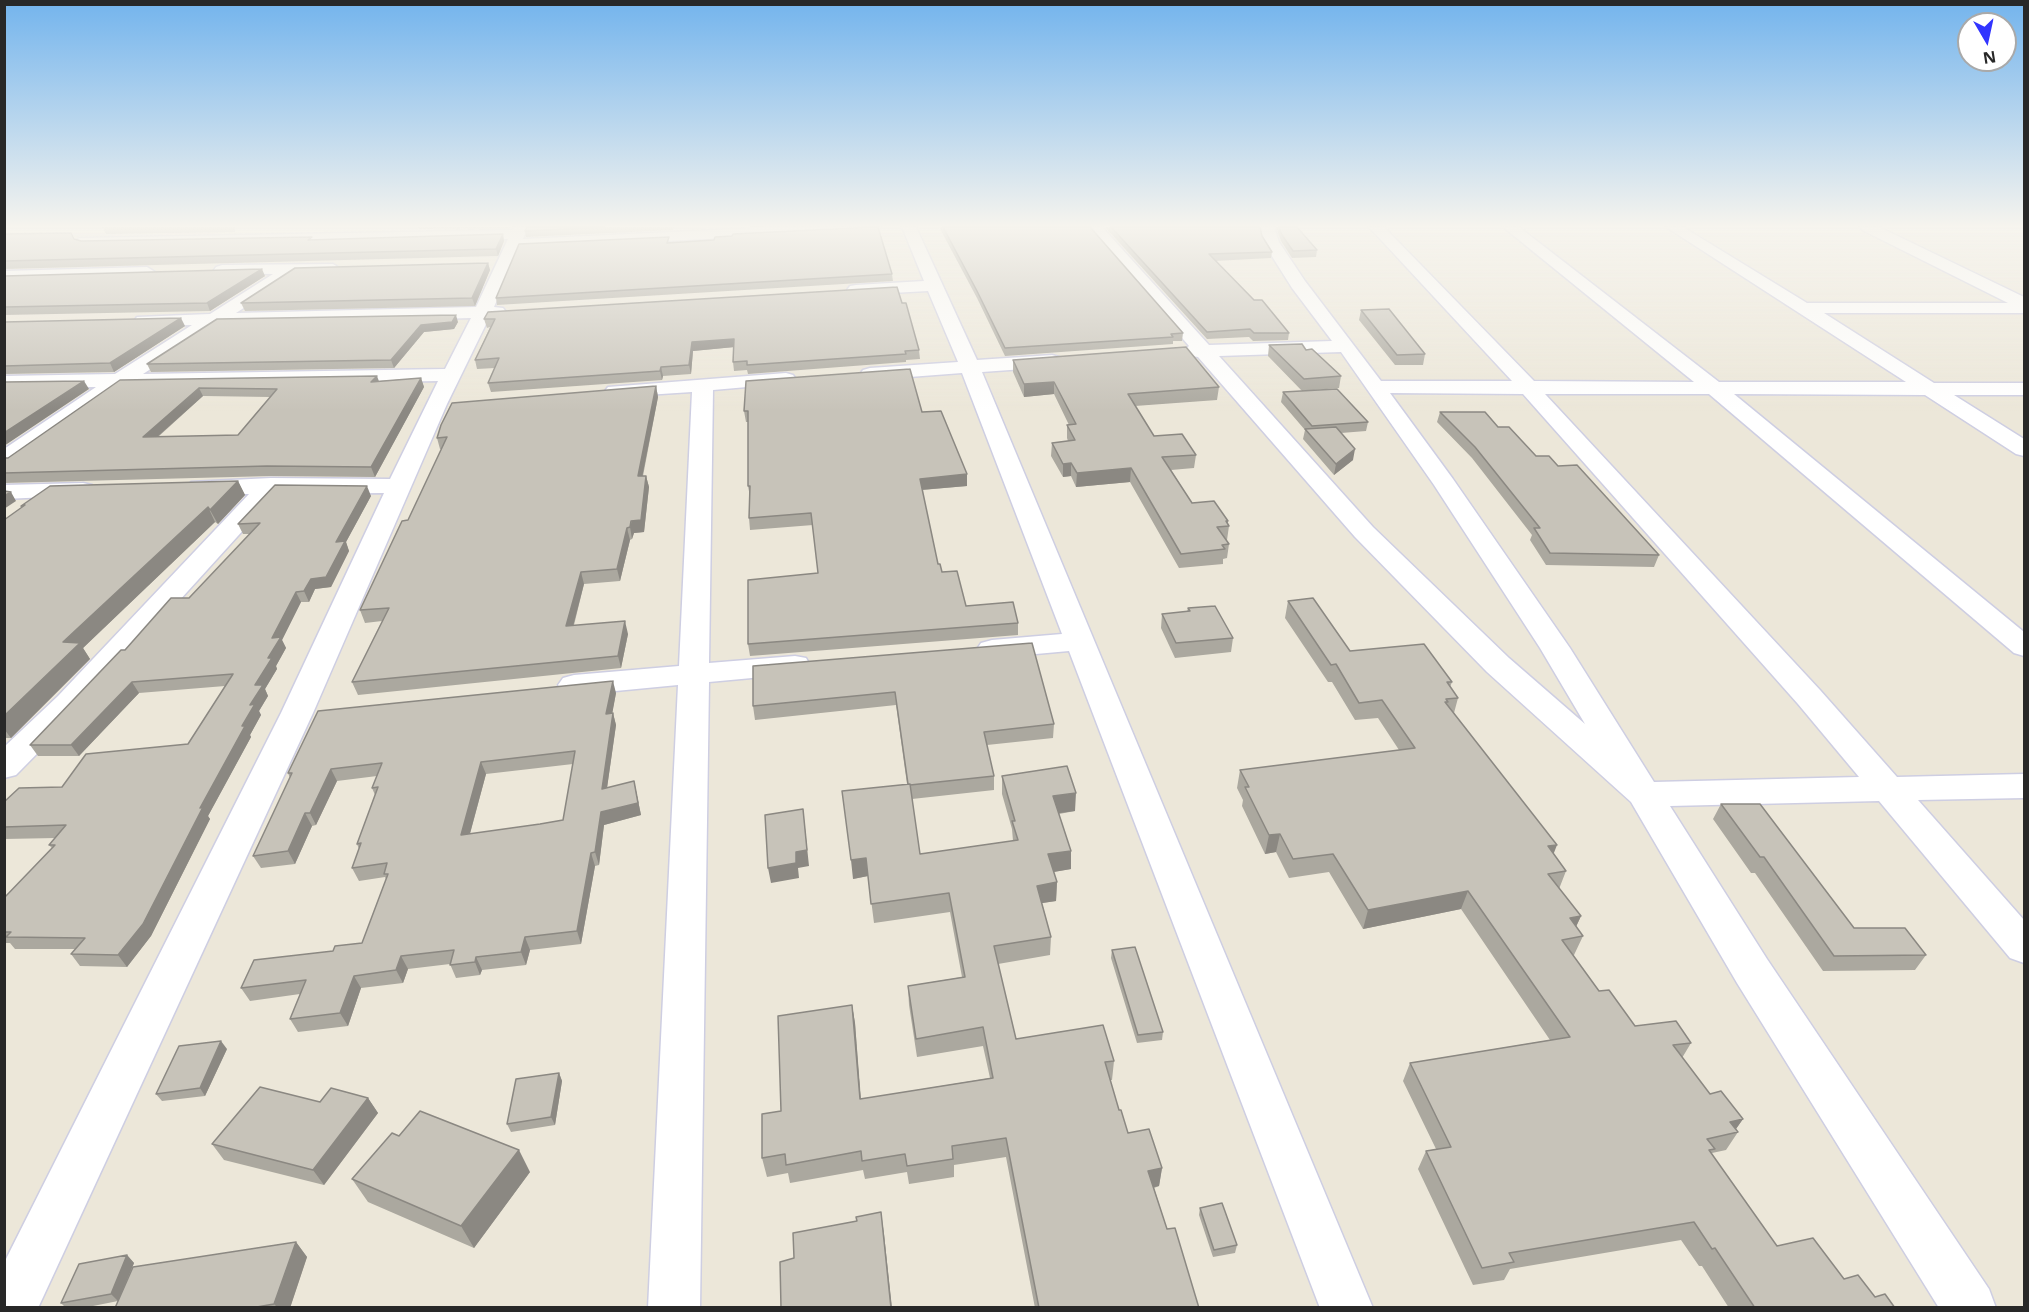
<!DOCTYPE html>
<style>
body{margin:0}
#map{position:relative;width:2029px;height:1312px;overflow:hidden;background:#ece7d9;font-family:"Open Sans",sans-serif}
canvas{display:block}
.frame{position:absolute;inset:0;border:6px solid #282828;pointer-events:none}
.north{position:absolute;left:1957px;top:12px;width:60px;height:60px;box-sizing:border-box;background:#fff;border:2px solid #a9a9a9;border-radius:50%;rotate:171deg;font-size:16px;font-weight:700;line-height:24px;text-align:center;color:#282828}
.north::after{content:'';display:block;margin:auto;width:21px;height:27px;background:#3235ff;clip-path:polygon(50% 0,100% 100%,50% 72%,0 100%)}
</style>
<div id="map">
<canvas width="2029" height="1312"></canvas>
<div class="frame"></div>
<div class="north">N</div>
</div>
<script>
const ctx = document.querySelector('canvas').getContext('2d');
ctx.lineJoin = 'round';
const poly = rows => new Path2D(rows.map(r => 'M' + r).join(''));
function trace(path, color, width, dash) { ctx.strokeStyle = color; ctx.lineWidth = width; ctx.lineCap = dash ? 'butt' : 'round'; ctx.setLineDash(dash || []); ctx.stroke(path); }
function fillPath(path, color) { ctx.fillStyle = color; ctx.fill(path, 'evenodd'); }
const minor = poly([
 [514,227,528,227,523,239,778,227,880,227,873,231,519,248,494,307,503,308,506,312,503,316,489,318,447,404,313,713,38,1308,4,1308,4,1263,281,713,384,493,276,494,80,710,16,775,4,778,4,747,58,696,249,494,200,494,191,492,188,487,191,482,271,478,390,479,438,381,124,386,12,465,4,467,4,449,96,387,4,388,4,376,115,374,192,325,143,326,137,325,134,321,137,317,210,314,273,274,216,273,214,270,216,267,222,265,333,264,341,269,333,274,296,274,236,313,476,307,508,239,84,246,79,244,76,241,79,238,512,230,514,227],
 [471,318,445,369,143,374,218,325,471,318],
 [902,227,916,227,977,360,1052,355,1059,357,1062,361,1059,365,1052,367,982,372,1373,1308,1320,1308,1069,651,992,658,981,655,977,649,981,643,992,640,1062,634,962,373,870,380,863,378,860,374,863,370,870,368,958,362,928,291,856,295,850,294,847,290,850,286,856,285,924,281,902,227],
 [1087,227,1102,227,1209,345,1332,341,1292,288,1263,242,1260,227,1274,227,1279,242,1305,281,1381,381,1512,381,1369,227,1384,227,1534,381,1694,382,1503,227,1519,227,1719,382,1906,382,1666,227,1683,227,1807,303,2008,303,1862,230,1860,227,1879,227,2024,297,2024,313,1824,313,1934,383,2024,383,2024,395,1954,395,2024,439,2024,456,2016,454,1925,395,1734,394,2024,632,2024,656,2014,653,1709,394,1545,394,1820,690,1897,777,2024,774,2024,798,1918,800,2024,920,2024,963,2010,958,1879,801,1670,806,1767,959,1989,1289,1996,1308,1939,1308,1737,983,1631,802,1487,672,1355,537,1198,357,1186,355,1183,351,1189,346,1087,227],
 [1341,352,1434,485,1540,648,1585,724,1509,658,1373,527,1219,356,1341,352],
 [1390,393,1523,394,1798,704,1859,777,1654,782,1570,648,1453,479,1390,393],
 [147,267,155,272,153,276,4,281,4,271,147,267],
 [786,373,793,375,796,379,793,383,713,390,709,663,795,656,806,658,810,665,806,672,795,674,709,682,700,1308,648,1308,678,685,574,695,563,692,558,685,563,678,574,675,679,666,692,392,615,397,608,395,605,391,608,387,786,373],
 [83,483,92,485,95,490,92,495,4,499,4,485,83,483]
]);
trace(minor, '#cecee2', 3);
fillPath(minor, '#fff');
fillPath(poly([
 [99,227,235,227,235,232,106,234,103,228],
 [418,227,512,227,511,228,419,229],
 [527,227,674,227,673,230,526,237,525,231],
 [873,227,892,274,893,281,497,305,496,298,670,243,714,240],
 [939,227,1090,227,1183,333,1182,341,1173,341,1173,344,1005,356,977,298],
 [1105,227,1260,227,1262,236,1272,252,1271,258,1215,261,1254,300,1289,333,1288,340,1253,341,1249,337,1207,339],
 [1276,227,1297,227,1317,250,1316,257,1292,258,1281,241],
 [4,234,74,239,81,241,313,240,503,234,504,241,498,256,4,269],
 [488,263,490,270,475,306,245,311,241,303],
 [4,276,265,276,210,311,4,315],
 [1361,310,1425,354,1423,365,1395,365,1359,320],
 [488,312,919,350,920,359,906,360,906,362,748,374,747,370,734,371,733,362,734,347,693,351,691,374,663,376,662,380,491,392,488,383,495,368,477,369,475,360,490,327,487,328,484,319],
 [4,322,185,326,114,372,4,374],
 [458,322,454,329,424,332,394,368,151,372,147,364],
 [1269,345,1306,350,1341,376,1339,388,1302,391,1268,356],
 [1013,360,1219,387,1217,400,1135,406,1154,436,1196,455,1194,468,1171,470,1192,503,1228,521,1228,524,1229,526,1227,540,1226,540,1229,544,1227,558,1223,559,1223,564,1179,568,1130,482,1076,487,1071,476,1063,477,1051,456,1052,443,1068,441,1067,438,1067,425,1069,425,1054,394,1024,397,1013,372],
 [421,378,424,387,375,477,271,476,4,483,4,458,8,458,120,380,379,381],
 [203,396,270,397,238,435,158,437],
 [656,386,658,397,643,476,646,476,649,487,644,532,634,533,632,539,630,540,620,581,584,584,574,625,628,634,621,668,358,695,352,682,382,621,365,623,360,610,408,520,442,449,440,449,437,438],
 [1283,392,1368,422,1366,431,1341,433,1353,460,1334,475,1303,439,1305,430,1281,402],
 [744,411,922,412,967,474,967,486,922,490,938,564,942,572,966,606,1018,623,1018,635,750,656,748,644,818,573,813,525,750,530,749,518,750,497,748,486,748,422,746,422],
 [1440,412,1498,427,1536,456,1558,466,1659,555,1654,567,1546,565,1530,540,1532,535,1472,458,1437,422],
 [238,481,245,495,218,524,215,522,83,648,90,659,11,738,4,738,4,520,22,507,21,506],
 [371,496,346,542,349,551,331,587,315,589,309,602,301,602,282,640,286,648,276,666,277,669,265,689,268,696,259,711,261,715,250,735,251,737,208,816,210,819,151,936,127,967,80,966,71,954,75,949,15,949,10,943,4,943,4,898,52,848,49,845,56,838,4,839,4,802,62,787,188,744,225,686,139,693,79,756,38,756,30,745,125,650,189,598,250,534,243,534,238,524],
 [1288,601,1350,651,1452,682,1450,687,1458,698,1454,713,1566,871,1559,889,1581,916,1576,927,1583,936,1574,955,1573,955,1599,991,1635,1026,1691,1043,1682,1058,1710,1094,1743,1119,1736,1129,1738,1132,1726,1150,1712,1153,1711,1154,1777,1246,1844,1279,1895,1308,1729,1308,1702,1266,1699,1266,1681,1240,1510,1269,1504,1280,1473,1285,1418,1169,1426,1151,1436,1149,1403,1081,1410,1063,1550,1040,1461,909,1363,929,1329,872,1289,878,1276,852,1265,854,1242,806,1243,800,1237,788,1240,770,1399,750,1378,718,1355,720,1332,682,1328,682,1285,618],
 [1188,608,1233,638,1231,652,1175,658,1161,628,1162,614,1187,612],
 [1032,643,1054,724,1053,738,987,745,994,776,994,790,912,799,920,854,1013,841,1012,829,1002,794,1002,776,1075,811,1059,814,1071,851,1071,869,1053,872,1057,882,1056,901,1042,903,1051,937,1050,955,998,964,1016,1039,1114,1061,1112,1080,1110,1080,1119,1110,1128,1133,1162,1168,1159,1186,1154,1188,1167,1229,1199,1308,1035,1308,1006,1157,954,1165,954,1177,909,1184,907,1172,865,1179,863,1170,790,1183,788,1173,767,1177,762,1158,781,1111,852,1005,855,1023,861,1099,990,1078,983,1046,917,1057,909,1005,908,986,962,977,950,912,874,923,868,876,853,879,907,784,896,705,755,720,753,706],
 [616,693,612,713,613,713,616,725,607,788,634,781,641,815,604,825,599,865,595,866,581,944,530,950,526,965,482,970,480,975,456,978,450,964,408,969,403,983,361,988,348,1026,298,1032,290,1019,300,994,250,1001,241,988,333,951,362,943,386,879,385,877,359,881,352,868,359,849,357,844,375,795,372,788,377,776,337,781,316,825,312,826,295,864,261,868,253,856,290,778,288,773],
 [573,764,563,820,540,824,470,834,486,774],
 [1721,804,1854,928,1926,955,1915,970,1823,971,1755,873,1751,873,1713,819],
 [1112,950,1163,1032,1162,1040,1137,1043,1111,958],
 [227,1049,205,1096,162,1101,156,1094],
 [559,1073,562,1081,555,1125,511,1132,507,1124],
 [368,1098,378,1113,324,1185,224,1160,212,1144,320,1102],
 [530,1172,474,1248,368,1202,352,1179],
 [1200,1208,1237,1245,1235,1253,1213,1257,1199,1215],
 [296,1242,307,1257,290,1308,115,1308,118,1301,83,1308,66,1308,61,1303,127,1255,134,1263,127,1281]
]), '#aba89f');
fillPath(poly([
 [503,234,504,241,498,256,496,249],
 [488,263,490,270,475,306,472,298],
 [262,269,265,276,210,311,207,303],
 [456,315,458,322,454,329,424,332,394,368,391,360,421,325],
 [181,318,185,326,114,372,110,363],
 [734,339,735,347,693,351,691,374,689,365,692,342],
 [661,367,663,376,662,380,660,371],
 [377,376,380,384,371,382],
 [421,378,424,387,375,477,371,467],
 [84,381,89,389,4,446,4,433],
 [1054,382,1054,394,1024,397,1024,384],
 [656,386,658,397,640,488,638,476],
 [199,388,203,396,147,446,143,437],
 [1355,449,1353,460,1334,475,1336,464],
 [1071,463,1071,476,1063,477,1063,464],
 [1131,468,1130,482,1076,487,1077,473],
 [967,474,967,486,920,490,920,479],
 [646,476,649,487,644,532,634,533,632,539,630,527],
 [238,481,245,495,218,524,210,510],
 [367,486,371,496,346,542,349,551,331,587,315,589,309,602,304,591,311,579,336,542],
 [11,492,16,501,4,509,4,496],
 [208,507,215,522,83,648,90,659,11,738,4,729,4,716,63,642],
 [627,528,630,540,620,581,617,569],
 [581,572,584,584,570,638,566,626],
 [296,592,301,602,282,640,286,648,276,666,277,669,265,689,268,696,259,711,261,715,250,735,251,737,208,816,210,819,151,936,127,967,118,955,200,808,242,726,250,705,255,685,268,658,272,638],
 [625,621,628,634,621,668,618,656],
 [613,681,616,693,610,726,606,714],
 [132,682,139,693,79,756,71,745],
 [613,713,616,725,605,802,602,789],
 [481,762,486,774,466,848,461,835],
 [331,769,337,781,316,825,310,813],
 [634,781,641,815,604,825,599,865,595,852,601,812],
 [1076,793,1075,811,1053,814,1053,796],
 [803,809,809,866,798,868,799,878,771,883,768,868,796,852],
 [305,813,312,826,295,864,288,851],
 [1280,834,1276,852,1265,854,1269,835],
 [1557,845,1550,863,1548,846],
 [1071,851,1071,869,1048,873,1048,854],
 [591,853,595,866,581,944,577,931],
 [866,858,868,876,853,879,851,860],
 [1057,882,1056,901,1036,904,1037,886],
 [1468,891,1461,909,1363,929,1368,910],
 [1581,916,1572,935,1570,918],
 [525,937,530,950,526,965,521,952],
 [401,956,408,969,403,983,396,970],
 [476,957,482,970,480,975,475,962],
 [354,976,361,988,348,1026,340,1013],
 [852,1005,855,1023,862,1118,860,1099],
 [221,1041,227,1049,205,1096,200,1088],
 [559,1073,562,1081,555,1125,551,1117],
 [368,1098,378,1113,324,1185,313,1170],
 [1743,1119,1733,1133,1730,1122],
 [519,1150,530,1172,474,1248,461,1226],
 [1162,1168,1159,1186,1146,1189,1148,1171],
 [881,1212,884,1234,892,1308,891,1308],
 [296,1242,307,1257,290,1308,278,1308,274,1304],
 [127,1255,134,1263,118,1301,111,1294]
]), '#8b8882');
const building = poly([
 [527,227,604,227,525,231,527,227],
 [873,227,878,227,892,274,496,298,519,244,669,237,667,243,714,240,715,237,732,236,733,234,873,227],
 [943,227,1090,227,1183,333,1171,334,1173,337,1005,348,977,291,943,227],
 [1111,227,1260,227,1262,236,1272,252,1209,254,1254,300,1262,300,1289,333,1254,333,1250,329,1207,332,1111,227],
 [1279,227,1297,227,1317,250,1293,251,1282,235,1279,227],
 [71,233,74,239,81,241,312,237,308,240,503,234,496,249,4,261,4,234,71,233],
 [488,263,472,298,241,303,295,268,488,263],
 [262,269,207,303,4,307,4,276,262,269],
 [897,287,902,303,906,303,919,350,905,351,906,354,747,365,747,361,733,362,734,339,692,342,689,365,661,367,660,371,488,383,499,358,475,360,495,319,484,319,488,312,897,287],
 [1389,309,1425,354,1397,355,1361,310,1389,309],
 [456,315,452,322,421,325,391,360,147,364,217,319,456,315],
 [181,318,110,363,4,366,4,322,181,318],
 [1302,344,1306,350,1312,349,1341,376,1304,379,1269,345,1302,344],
 [1186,347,1219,387,1128,394,1154,436,1182,434,1196,455,1162,457,1192,503,1214,501,1228,521,1226,521,1229,526,1217,527,1229,544,1222,545,1225,549,1181,554,1131,468,1077,473,1071,463,1063,464,1052,443,1075,440,1067,425,1076,424,1054,382,1024,384,1013,360,1186,347],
 [910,369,922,412,941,411,967,474,920,479,938,564,940,564,942,572,957,571,966,606,1013,602,1018,623,748,644,748,580,818,573,811,513,749,518,750,486,748,486,748,411,744,411,746,381,910,369],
 [377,376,371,382,421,378,371,467,267,466,4,473,4,458,8,458,120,380,377,376],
 [199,388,277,389,238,435,143,437,199,388],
 [84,381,4,433,4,382,84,381],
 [656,386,638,476,646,476,641,520,631,521,630,527,627,528,617,569,581,572,566,626,625,621,618,656,352,682,389,608,360,610,402,521,408,520,447,437,437,438,441,425,452,403,656,386],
 [1337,389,1368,422,1312,426,1283,392,1337,389],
 [1440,412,1485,412,1498,427,1509,427,1536,456,1549,456,1558,466,1577,465,1659,555,1550,553,1534,528,1540,528,1475,447,1440,412],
 [1336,427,1355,449,1336,464,1305,429,1336,427],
 [238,481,210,510,208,507,63,642,80,643,4,716,4,520,25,505,21,506,50,486,238,481],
 [275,485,367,486,336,542,345,541,326,577,311,579,304,591,296,592,272,638,281,637,268,658,272,658,255,685,263,685,250,705,255,704,242,726,245,726,200,808,203,807,143,924,118,955,71,954,85,938,6,937,11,932,4,932,4,898,55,845,49,845,66,825,4,827,4,802,19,788,62,787,86,754,188,744,233,674,132,682,71,745,30,745,121,650,125,650,171,598,189,598,260,523,238,524,275,485],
 [4,491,11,492,4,496,4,491],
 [1313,598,1350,651,1424,644,1452,682,1447,682,1458,698,1446,699,1448,702,1445,702,1557,845,1548,846,1566,871,1548,874,1581,916,1570,918,1583,936,1562,940,1599,991,1609,990,1635,1026,1676,1021,1691,1043,1673,1045,1710,1094,1721,1091,1743,1119,1730,1122,1738,1132,1707,1139,1715,1149,1709,1150,1777,1246,1813,1238,1844,1279,1858,1275,1875,1297,1885,1294,1895,1308,1755,1308,1715,1248,1712,1249,1694,1222,1509,1253,1514,1262,1482,1268,1426,1151,1451,1147,1410,1063,1570,1037,1468,891,1368,910,1333,854,1293,859,1280,834,1269,835,1245,787,1249,787,1240,770,1415,748,1382,700,1359,703,1336,664,1331,665,1288,601,1313,598],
 [1215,606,1233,638,1176,643,1162,614,1190,611,1188,608,1215,606],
 [1032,643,1054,724,984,732,994,776,910,785,910,784,908,784,895,692,753,706,753,666,1032,643],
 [613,681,606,714,613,713,602,789,634,781,638,803,601,812,595,852,591,853,577,931,525,937,521,952,476,957,475,962,450,965,454,950,401,956,396,970,354,976,340,1013,290,1019,306,980,241,988,254,960,333,951,335,946,362,943,388,874,384,874,387,863,352,868,361,843,357,844,378,787,372,788,382,763,331,769,310,813,305,813,288,851,253,856,292,773,288,773,318,711,613,681],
 [575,751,563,820,540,824,461,835,481,762,575,751],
 [1067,766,1076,793,1053,796,1071,851,1048,854,1057,882,1037,886,1051,937,994,946,1016,1039,1103,1025,1114,1061,1105,1062,1119,1110,1121,1110,1128,1133,1149,1129,1162,1168,1148,1171,1167,1229,1175,1228,1199,1308,1039,1308,1006,1138,952,1146,953,1159,907,1166,905,1154,862,1161,861,1151,786,1165,785,1154,762,1158,762,1114,781,1111,778,1016,852,1005,860,1099,993,1078,983,1027,916,1039,908,986,965,977,949,893,871,904,866,858,851,860,842,791,910,784,920,854,1018,840,1012,821,1015,821,1002,776,1067,766],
 [1721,804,1760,804,1854,928,1905,928,1926,955,1834,956,1764,857,1760,857,1721,804],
 [803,809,807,850,796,852,796,863,768,868,765,815,803,809],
 [1135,947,1163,1032,1138,1035,1112,950,1135,947],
 [221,1041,200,1088,156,1094,179,1046,221,1041],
 [559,1073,551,1117,507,1124,516,1079,559,1073],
 [260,1087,320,1102,331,1088,368,1098,313,1170,212,1144,260,1087],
 [420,1111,519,1150,461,1226,352,1179,392,1133,399,1136,420,1111],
 [1222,1203,1237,1245,1214,1250,1200,1208,1222,1203],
 [881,1212,891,1308,781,1308,780,1262,794,1258,793,1233,857,1221,856,1217,881,1212],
 [296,1242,274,1304,251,1308,115,1308,133,1267,296,1242],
 [127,1255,111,1294,61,1303,79,1264,127,1255]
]);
fillPath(building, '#c7c3b9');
trace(building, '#8b8882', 1.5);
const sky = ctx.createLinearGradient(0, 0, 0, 411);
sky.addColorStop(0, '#73b4ed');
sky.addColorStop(0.55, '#f6f4ee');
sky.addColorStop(1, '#f6f4ee00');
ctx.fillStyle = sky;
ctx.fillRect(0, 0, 2029, 411);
</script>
